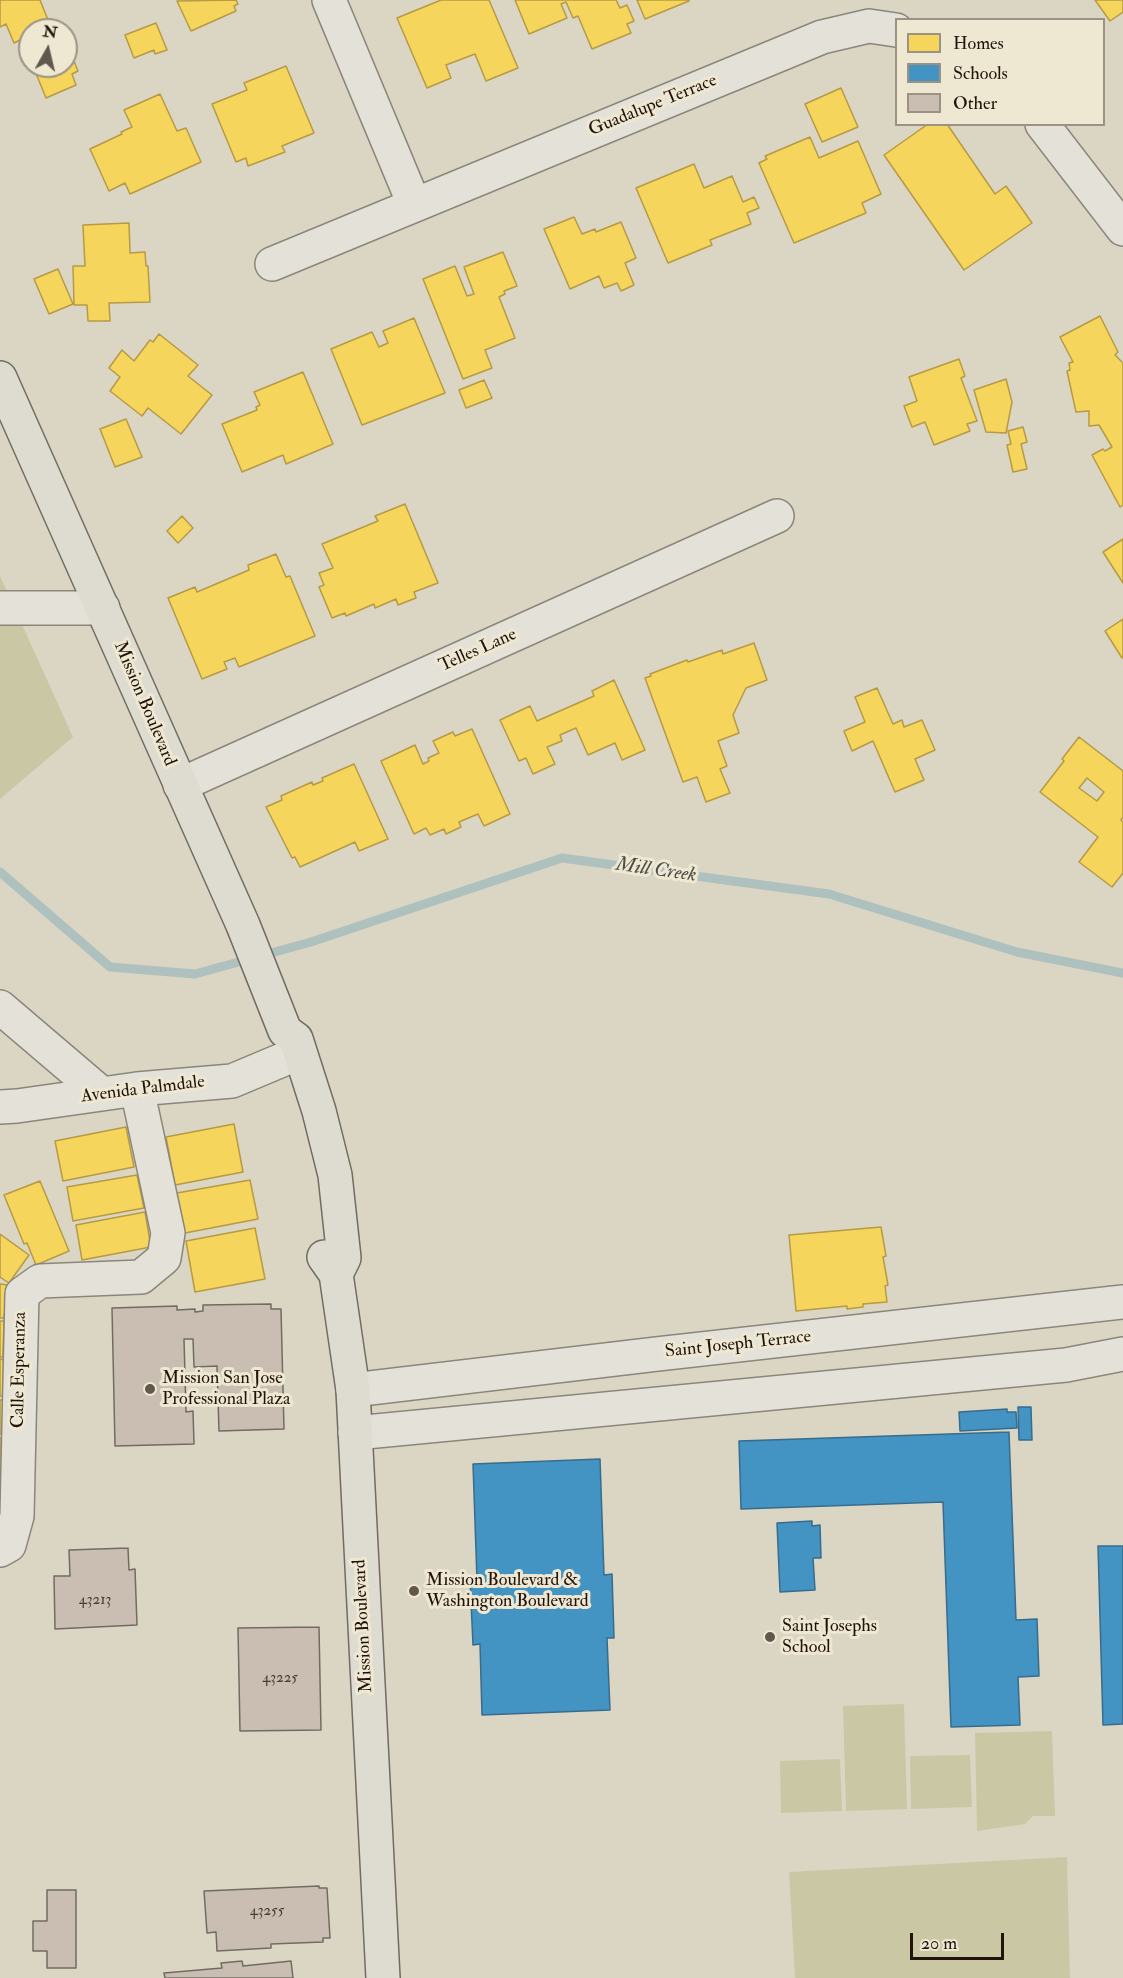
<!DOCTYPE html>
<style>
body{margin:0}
#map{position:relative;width:1123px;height:1978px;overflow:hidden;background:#dbd6c4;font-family:"IM FELL Double Pica",serif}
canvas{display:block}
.legend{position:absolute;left:895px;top:18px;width:210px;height:108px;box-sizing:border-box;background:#eee8d2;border:2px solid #9c9283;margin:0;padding:8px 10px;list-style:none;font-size:18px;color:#21120c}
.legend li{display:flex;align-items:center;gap:12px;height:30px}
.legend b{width:30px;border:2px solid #9c9283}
.north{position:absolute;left:18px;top:18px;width:60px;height:60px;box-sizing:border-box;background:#eee8d2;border:2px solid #9c9283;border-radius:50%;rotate:8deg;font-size:16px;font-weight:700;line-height:24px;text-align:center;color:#21120c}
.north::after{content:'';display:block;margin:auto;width:21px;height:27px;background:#62574c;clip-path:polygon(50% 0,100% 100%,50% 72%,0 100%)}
.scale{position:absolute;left:910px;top:1933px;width:94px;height:27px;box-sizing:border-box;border:3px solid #21120c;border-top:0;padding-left:8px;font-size:18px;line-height:21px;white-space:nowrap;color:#21120c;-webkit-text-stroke:4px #eee8d2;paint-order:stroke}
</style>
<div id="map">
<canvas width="1123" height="1978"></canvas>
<ul class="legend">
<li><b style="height:16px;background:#f6d55c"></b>Homes</li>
<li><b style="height:16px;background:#4393c3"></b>Schools</li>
<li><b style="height:16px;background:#cabdb1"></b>Other</li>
</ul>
<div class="north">N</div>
<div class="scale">20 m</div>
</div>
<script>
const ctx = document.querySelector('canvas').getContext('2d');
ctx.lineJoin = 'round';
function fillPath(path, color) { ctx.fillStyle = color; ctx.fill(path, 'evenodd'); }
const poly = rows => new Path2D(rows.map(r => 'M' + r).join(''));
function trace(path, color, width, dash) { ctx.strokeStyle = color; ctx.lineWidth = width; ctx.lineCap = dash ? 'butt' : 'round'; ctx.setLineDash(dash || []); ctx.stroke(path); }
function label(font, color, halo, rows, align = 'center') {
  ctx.font = font + ' "IM FELL Double Pica",serif'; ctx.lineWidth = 6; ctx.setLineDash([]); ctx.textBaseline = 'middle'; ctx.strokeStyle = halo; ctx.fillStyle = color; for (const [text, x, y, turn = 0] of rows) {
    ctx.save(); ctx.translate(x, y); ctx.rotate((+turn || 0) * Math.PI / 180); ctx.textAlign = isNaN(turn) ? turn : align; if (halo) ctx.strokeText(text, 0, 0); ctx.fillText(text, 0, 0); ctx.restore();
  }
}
fillPath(poly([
 [0,576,73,737,0,799],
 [904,1704,907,1809,846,1811,843,1706],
 [1052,1731,1055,1816,1033,1816,1025,1824,977,1831,975,1733],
 [970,1755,972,1807,911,1809,910,1756],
 [840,1759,842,1811,781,1813,780,1761],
 [1067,1857,1070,1978,795,1978,789,1872]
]), '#cac8a4');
const homes = poly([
 [0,0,40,0,52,30,30,30,30,59,22,39,14,43,6,24,0,27,0,0],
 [236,0,238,4,234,6,236,11,191,31,177,1,236,0],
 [441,0,489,0,518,68,486,81,475,54,446,65,451,78,427,88,397,18,441,0],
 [515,0,616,0,620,8,627,5,634,21,627,24,631,33,592,49,578,16,573,18,566,2,561,4,567,18,529,34,515,0],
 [637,0,689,0,689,1,645,19,637,0],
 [1095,0,1123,0,1123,12,1110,21,1095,0],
 [156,23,167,50,155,54,154,50,134,58,125,35,156,23],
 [66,42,78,71,72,74,76,85,46,98,33,66,66,66,66,42],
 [286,66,314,133,282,146,285,152,248,166,246,158,236,162,212,104,247,90,244,83,286,66],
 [841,88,858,127,822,142,805,104,841,88],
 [160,94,177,131,186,128,201,162,130,194,125,183,109,191,90,149,122,134,121,132,132,127,124,110,160,94],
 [928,124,947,124,995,194,1006,186,1032,223,964,270,884,155,928,124],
 [810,137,819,158,858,141,881,194,862,203,866,213,794,243,759,163,767,159,765,156,810,137],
 [694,164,704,188,732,176,743,202,754,197,759,208,747,213,751,224,710,240,712,245,668,263,636,188,694,164],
 [574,217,582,234,595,229,596,232,621,222,636,258,625,263,634,285,621,291,617,283,604,288,599,276,570,289,544,229,574,217],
 [129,223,130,253,145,252,146,266,148,266,150,302,109,303,110,321,88,321,87,305,74,305,73,266,85,266,83,225,129,223],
 [503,252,517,286,504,291,505,294,499,297,515,338,485,350,492,368,463,379,423,279,455,266,467,296,474,294,464,267,503,252],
 [58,269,73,304,49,314,34,279,58,269],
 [1100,316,1118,352,1115,355,1123,363,1123,505,1120,507,1092,455,1103,449,1105,451,1112,447,1099,425,1089,426,1089,411,1076,412,1067,371,1070,370,1069,363,1073,362,1060,337,1100,316],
 [414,318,445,393,362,425,331,349,372,332,379,347,388,343,383,331,414,318],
 [159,334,198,365,188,376,212,395,181,434,148,408,142,416,110,391,120,377,109,368,122,350,134,361,150,340,153,342,159,334],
 [959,359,965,376,961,378,977,421,967,424,970,431,934,445,925,422,912,427,904,406,917,401,909,377,959,359],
 [303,372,333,444,286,464,283,455,242,472,222,424,257,410,256,407,260,405,254,392,303,372],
 [1006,379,1012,402,1006,433,986,432,974,390,1006,379],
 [484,380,492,398,466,408,459,390,484,380],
 [126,419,142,457,115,467,100,429,126,419],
 [1023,427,1027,442,1021,444,1027,469,1013,472,1007,445,1011,444,1008,431,1023,427],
 [405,504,438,583,414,592,416,598,398,605,396,599,375,608,374,604,346,616,345,613,332,618,319,587,324,585,319,573,333,568,322,544,378,521,375,516,405,504],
 [182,516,193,528,178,543,167,531,182,516],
 [1123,539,1123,583,1103,552,1123,539],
 [276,554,286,577,290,576,315,636,239,667,235,658,224,662,227,669,202,679,168,598,195,587,197,592,249,570,248,565,276,554],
 [1123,619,1123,657,1122,658,1105,631,1123,619],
 [754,643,767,680,746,688,733,715,739,733,718,741,727,766,720,769,730,793,706,802,697,777,683,782,645,678,651,676,650,674,687,660,688,662,722,650,723,654,754,643],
 [614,680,645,750,622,760,615,743,588,755,576,728,560,735,562,741,547,747,555,764,533,774,526,758,519,761,500,720,530,706,537,721,594,696,592,691,614,680],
 [877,688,893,724,902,720,904,727,922,720,935,750,915,759,924,780,895,792,873,741,852,751,844,731,865,722,855,697,877,688],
 [472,729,510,814,484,826,478,814,459,822,461,827,446,834,444,829,430,835,426,828,414,834,381,761,415,745,423,764,429,761,428,758,439,753,433,741,453,732,455,736,472,729],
 [1079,737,1123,771,1123,817,1121,820,1123,822,1123,873,1112,887,1079,862,1098,837,1040,792,1064,761,1062,759,1079,737],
 [1087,778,1104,792,1097,801,1079,788,1087,778],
 [354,764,388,839,359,851,355,842,300,867,295,857,292,858,266,807,282,800,281,796,312,782,313,785,323,781,322,778,354,764],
 [234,1124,243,1172,175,1185,166,1137,234,1124],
 [126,1127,134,1167,63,1181,55,1141,126,1127],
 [137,1175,144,1208,73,1221,67,1187,137,1175],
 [250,1180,258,1219,185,1233,177,1193,250,1180],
 [40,1181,69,1251,36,1265,27,1243,24,1244,4,1195,40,1181],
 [145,1212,151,1247,82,1260,76,1225,145,1212],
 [881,1227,886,1256,883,1257,888,1285,885,1286,887,1302,863,1304,863,1307,847,1309,847,1306,796,1311,789,1235,881,1227],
 [255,1228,265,1279,195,1292,186,1241,255,1228],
 [0,1234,29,1255,9,1283,0,1277,0,1234],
 [0,1284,8,1285,4,1318,0,1318,0,1284],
 [0,1321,4,1321,3,1357,0,1357,0,1321],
 [0,1359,4,1360,4,1396,0,1396,0,1359],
 [0,1400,4,1400,4,1434,0,1434,0,1400],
 [0,1438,3,1438,2,1495,0,1495,0,1438]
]);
fillPath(homes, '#f6d55c');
trace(homes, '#b69a44', 1.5);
const schools = poly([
 [1018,1407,1031,1407,1032,1440,1019,1440,1018,1407],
 [1007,1409,1007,1412,1016,1412,1017,1428,960,1431,959,1412,1007,1409],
 [1009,1432,1016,1620,1037,1619,1039,1676,1018,1677,1020,1725,951,1727,943,1502,741,1509,739,1441,1009,1432],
 [600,1459,604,1575,612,1574,614,1638,607,1638,610,1710,482,1715,480,1644,473,1645,470,1580,477,1580,473,1464,600,1459],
 [812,1521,812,1526,820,1525,821,1558,813,1558,815,1590,780,1592,777,1523,812,1521],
 [1098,1546,1123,1546,1123,1724,1103,1725,1098,1546]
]);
fillPath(schools, '#4393c3');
trace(schools, '#396c8c', 1.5);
trace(poly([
 [0,872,110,967,195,974,311,942,562,858,829,894,1017,952,1123,973]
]), '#aec1be', 9);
const building = poly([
 [271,1304,271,1309,281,1309,284,1429,219,1431,217,1366,194,1367,193,1339,184,1339,186,1412,193,1411,194,1444,115,1446,112,1308,177,1306,177,1310,195,1309,195,1312,203,1311,203,1305,271,1304],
 [128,1548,129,1570,135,1569,137,1625,55,1629,54,1576,70,1576,69,1550,128,1548],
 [319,1627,321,1730,240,1731,238,1628,319,1627],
 [319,1886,319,1888,327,1888,330,1938,323,1938,323,1942,271,1944,271,1948,217,1951,216,1932,207,1933,204,1891,319,1886],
 [47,1890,76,1890,76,1968,47,1968,47,1951,33,1951,33,1921,47,1921,47,1890],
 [242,1961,243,1966,291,1961,293,1978,165,1978,164,1973,222,1968,221,1963,242,1961]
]);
fillPath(building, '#cabdb1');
trace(building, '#716c63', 1.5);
const minor = poly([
 [329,0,414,204],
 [1042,124,1123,229],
 [272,264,822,37,869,26,896,30],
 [0,608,103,608],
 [180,785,777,516],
 [0,1007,102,1094],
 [0,1107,17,1106,137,1089,232,1081,282,1060],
 [353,1390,657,1354,1123,1302],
 [355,1433,1066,1365,1123,1354],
 [0,1550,9,1545,17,1516,22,1294,40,1281,141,1277,164,1258,168,1233,137,1089]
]);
const primary = poly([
 [0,378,243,925,285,1031,296,1039,319,1111,335,1175,344,1258,336,1274],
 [324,1257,336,1274,353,1390,383,1978]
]);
trace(minor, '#8b867b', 36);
trace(primary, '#716c63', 36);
trace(minor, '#e4e1d8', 33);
trace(primary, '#dedbd1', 33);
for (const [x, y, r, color] of [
 [150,1389,6,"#62574c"],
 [414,1591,6,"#62574c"],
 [770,1637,6,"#62574c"]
]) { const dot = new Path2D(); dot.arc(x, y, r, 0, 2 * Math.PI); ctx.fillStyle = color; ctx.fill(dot); trace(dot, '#eee8d2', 2); }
label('15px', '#4b3d35', null, [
 ["43213",95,1601],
 ["43225",280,1679],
 ["43255",267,1912]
]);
label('18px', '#21120c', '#eee8d2', [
 ["Guadalupe Terrace",653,106,-22],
 ["Telles Lane",478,651,-24],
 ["Mission Boulevard",144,704,67],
 ["Avenida Palmdale",143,1090,-7],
 ["Saint Joseph Terrace",738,1345,-6],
 ["Calle Esperanza",20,1370,-89],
 ["Mission Boulevard",364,1626,-93]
]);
label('18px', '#21120c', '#eee8d2', [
 ["Mission San Jose",162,1379],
 ["Professional Plaza",162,1400],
 ["Mission Boulevard &",426,1581],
 ["Washington Boulevard",426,1602],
 ["Saint Josephs",782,1627],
 ["School",782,1648]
], 'left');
label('italic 20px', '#4c4c49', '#eee8d2', [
 ["Mill Creek",656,871,8]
]);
</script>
